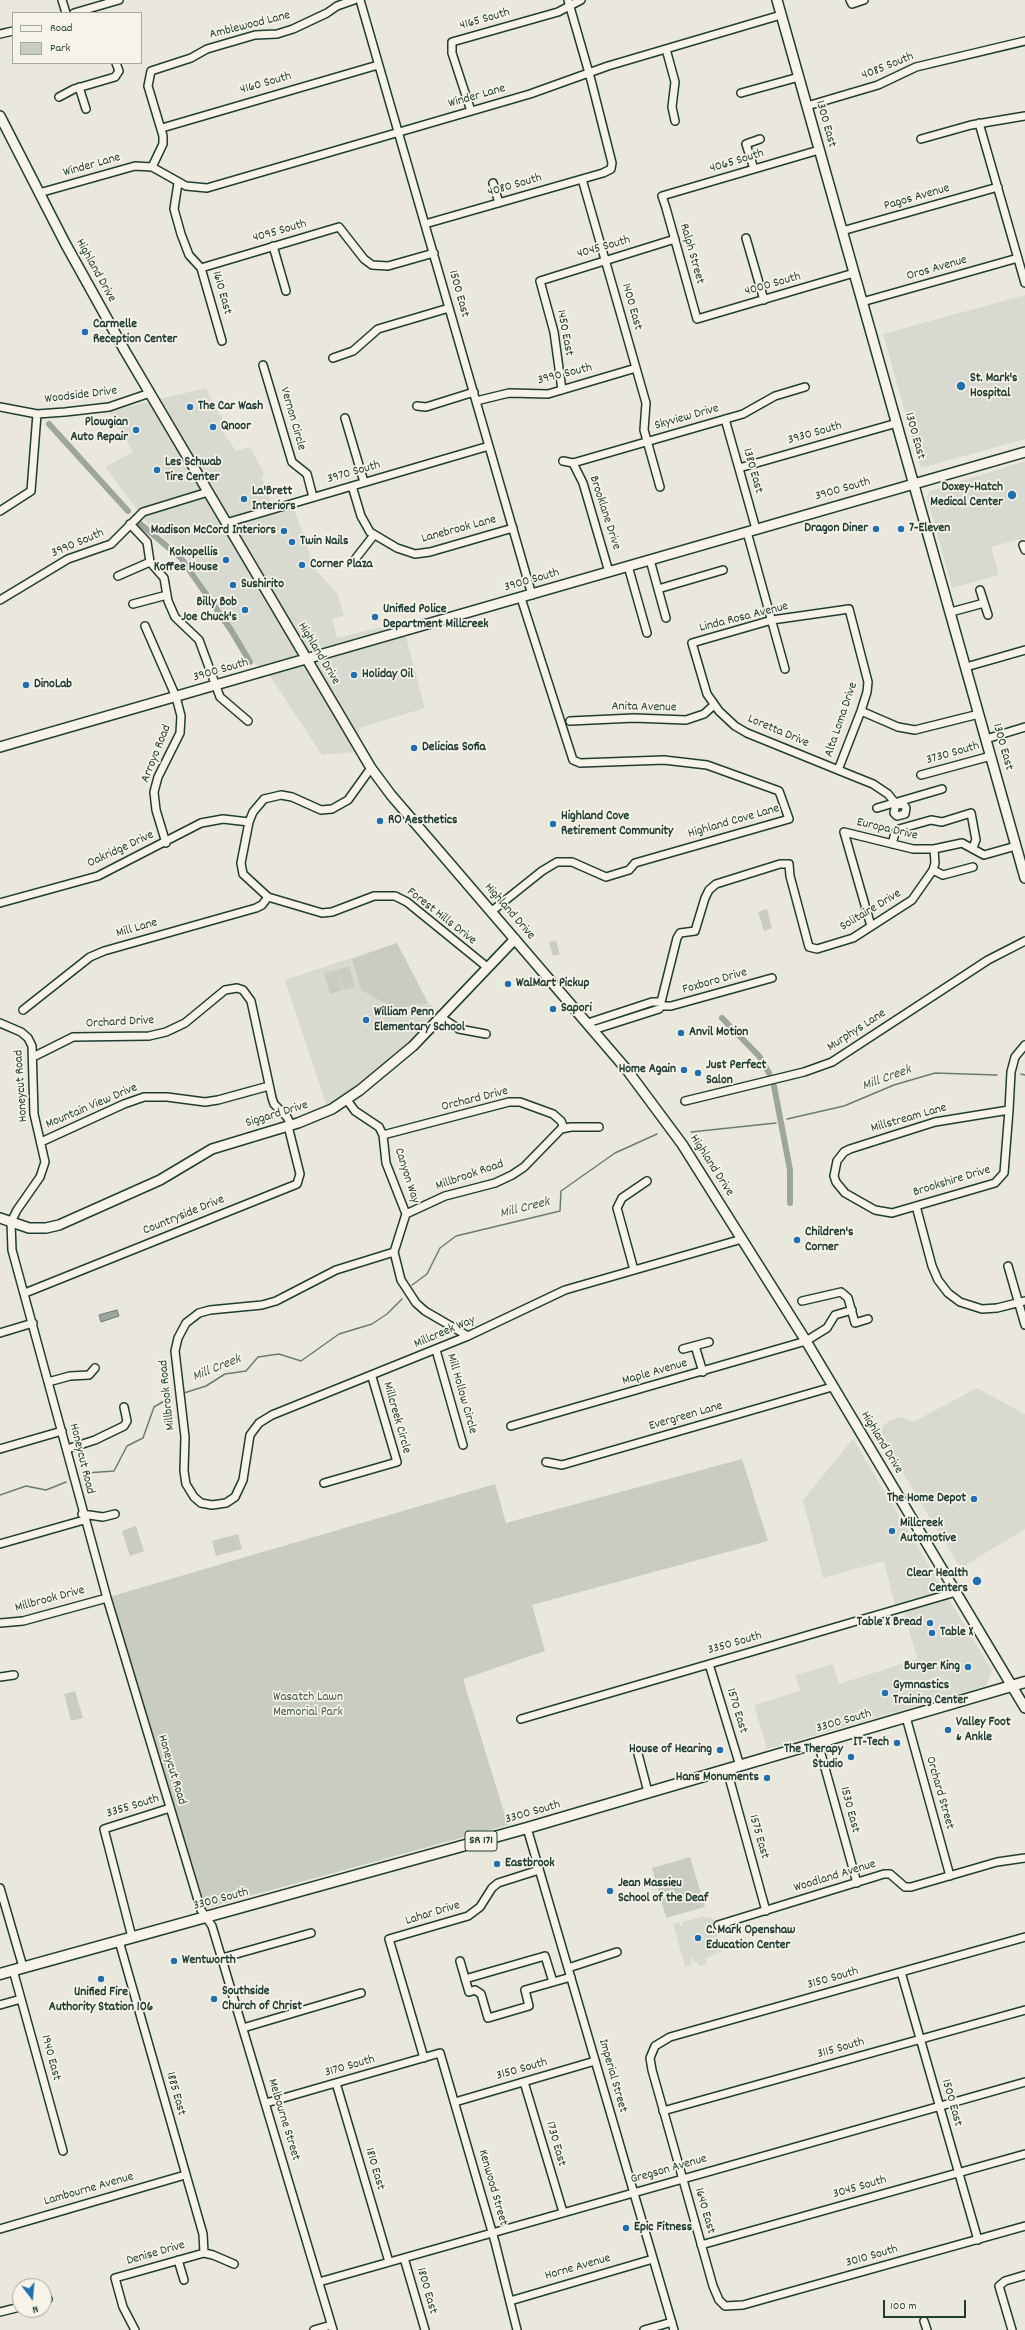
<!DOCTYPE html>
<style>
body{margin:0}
#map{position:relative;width:1025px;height:2330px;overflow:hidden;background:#eae8dd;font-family:Dekko,sans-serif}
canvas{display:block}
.legend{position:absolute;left:12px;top:12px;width:130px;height:52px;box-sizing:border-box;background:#f7f3e8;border:1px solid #a1aaa0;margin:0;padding:5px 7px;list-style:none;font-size:12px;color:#1f3d34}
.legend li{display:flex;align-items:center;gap:8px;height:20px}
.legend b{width:20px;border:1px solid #a1aaa0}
.north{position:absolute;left:12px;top:2278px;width:40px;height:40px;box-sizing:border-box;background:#f7f3e8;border:1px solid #a1aaa0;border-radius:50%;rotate:164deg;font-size:11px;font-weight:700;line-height:16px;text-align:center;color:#1f3d34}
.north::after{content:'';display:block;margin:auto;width:14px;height:18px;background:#1f6fb2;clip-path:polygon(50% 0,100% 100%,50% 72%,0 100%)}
.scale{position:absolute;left:883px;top:2300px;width:83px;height:18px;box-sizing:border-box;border:2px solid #1f3d34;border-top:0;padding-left:5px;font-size:12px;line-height:14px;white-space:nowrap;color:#1f3d34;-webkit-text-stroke:3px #f7f3e8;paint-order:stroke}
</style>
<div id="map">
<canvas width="1025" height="2330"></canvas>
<ul class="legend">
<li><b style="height:5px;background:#f7f3e8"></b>Road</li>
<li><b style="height:11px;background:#c8ccc1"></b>Park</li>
</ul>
<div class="north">N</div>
<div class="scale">100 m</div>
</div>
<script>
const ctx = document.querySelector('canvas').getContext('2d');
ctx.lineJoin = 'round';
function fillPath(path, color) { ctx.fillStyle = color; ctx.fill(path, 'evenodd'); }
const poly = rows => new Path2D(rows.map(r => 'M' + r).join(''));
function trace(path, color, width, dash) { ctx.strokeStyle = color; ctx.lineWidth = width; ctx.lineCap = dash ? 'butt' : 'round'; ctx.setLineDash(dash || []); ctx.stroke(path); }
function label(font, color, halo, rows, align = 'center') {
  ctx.font = font + ' Dekko,sans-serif'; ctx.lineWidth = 3.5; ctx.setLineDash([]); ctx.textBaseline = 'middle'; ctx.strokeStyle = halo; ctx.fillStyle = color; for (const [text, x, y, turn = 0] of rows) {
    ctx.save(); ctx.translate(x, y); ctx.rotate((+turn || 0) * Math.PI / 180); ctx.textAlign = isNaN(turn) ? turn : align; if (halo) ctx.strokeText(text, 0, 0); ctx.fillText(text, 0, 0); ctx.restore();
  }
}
fillPath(poly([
 [1025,295,1025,439,921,468,883,334],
 [206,388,219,415,221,414,225,423,221,429,236,451,249,447,251,449,264,474,262,479,276,514,294,508,314,568,338,594,344,616,332,619,337,638,402,622,425,708,360,728,356,752,322,755,270,676,253,662,186,556,147,523,105,467,133,452,109,411],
 [1025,461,1025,538,991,547,999,575,952,588,927,497,930,491],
 [397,943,428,1003,442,1012,415,1038,348,1095,327,1106,285,980],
 [977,1388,1025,1414,1025,1529,964,1566,958,1564,880,1435,883,1426,890,1420,902,1417,913,1422],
 [853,1439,992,1671,986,1686,767,1749,754,1705,800,1691,795,1675,833,1664,839,1684,917,1659,902,1603,895,1605,884,1561,823,1578,803,1500],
 [704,1916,705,1918,711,1917,714,1920,722,1952,705,1958,707,1964,699,1966,697,1961,694,1962,693,1958,691,1959,692,1965,685,1967,673,1924,679,1922,680,1926,683,1925,683,1922]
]), '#d9dacf');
fillPath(poly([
 [767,909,772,928,764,931,758,912],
 [556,941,560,954,553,956,549,942],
 [397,943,428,1003,420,1005,419,1003,396,1009,361,990,352,959],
 [349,966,355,987,343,990,337,970],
 [336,970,342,990,330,994,324,973],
 [742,1459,768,1541,532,1605,545,1651,463,1679,508,1825,206,1908,109,1597,495,1484,506,1523],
 [136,1526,144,1551,130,1556,122,1531],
 [238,1534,242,1549,216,1556,212,1541],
 [75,1691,83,1718,71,1721,64,1694],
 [690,1857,705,1907,666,1918,652,1868]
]), '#c8ccc1');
const water = poly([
 [117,1310,119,1316,101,1322,99,1315,117,1310]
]);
fillPath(water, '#9ca69c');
trace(water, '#6a7c72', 1);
trace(poly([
 [1021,1074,1025,1075],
 [787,1119,844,1106,894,1085,935,1073,997,1075],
 [691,1132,776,1123],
 [412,1285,427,1274,440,1248,456,1236,560,1211,561,1191,615,1153,657,1134],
 [184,1393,206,1386,225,1374,246,1371,258,1357,279,1354,301,1361,339,1334,372,1324,387,1314,402,1299],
 [86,1473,114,1471,127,1446,143,1438,154,1407,171,1397],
 [0,1495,26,1486,46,1490,66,1482]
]), '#6a7c72', 1.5);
trace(poly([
 [49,424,128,511],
 [138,522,181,558,231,630,250,662],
 [722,1018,759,1056,769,1073],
 [774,1086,790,1170,790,1203]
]), '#9ca69c', 6);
const street = poly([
 [62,0,66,13],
 [360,0,532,595],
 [850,0,852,4,864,0],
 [74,13,119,0],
 [0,34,13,31],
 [666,49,675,82,672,107,675,121],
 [79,87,86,109],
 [741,93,799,77],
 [59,97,74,89,115,77,119,71,116,63],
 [807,106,878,85,916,67,1025,41],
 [471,111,452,53,452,42,558,12,581,0],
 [979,123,1025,283],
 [162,128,378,65],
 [921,139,971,125,1025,116],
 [819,150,662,196,666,208,697,319,854,273],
 [152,167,163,144,163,136,148,86,151,71,191,58,207,49,255,35,277,34,293,29,327,13,337,6,354,0],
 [754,169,746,144,760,139],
 [582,179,646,403,644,430,660,487],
 [178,183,174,209,181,234,189,255,201,268,222,341],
 [493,183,499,203],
 [39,193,135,166,152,167,186,186,207,188,530,94,608,66,781,15],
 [425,224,603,173,611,169,612,163,591,80,568,0],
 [842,231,998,187],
 [746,238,764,300],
 [273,246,286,291],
 [201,268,339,227,364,259,372,265,388,266,434,253],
 [862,302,1018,258],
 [333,358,353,351,378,329,449,308],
 [263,365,292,462,307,474,313,497],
 [562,390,554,332,540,281,675,239],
 [476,401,509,393,548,394,636,368],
 [417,406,426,407,474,392],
 [0,407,37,414,65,412,109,407,150,393],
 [345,418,364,482],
 [725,419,756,529],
 [563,461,573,463,743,414,775,396,805,387],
 [573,463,583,483,609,572],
 [739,468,897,423],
 [352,486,361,516,370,532,397,548,415,554,430,552,513,528],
 [0,511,31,491,37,414],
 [226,523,489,446],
 [130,524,147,542,150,562,164,578,168,601,175,617,199,640,220,697,248,721],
 [747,532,785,669],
 [1023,545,1025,550],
 [356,558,374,535],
 [650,560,666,618],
 [628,566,647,633],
 [118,576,150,562],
 [658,589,723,570],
 [980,590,988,615],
 [0,600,68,559,111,544,143,512,208,492],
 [133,604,167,595],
 [951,612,984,603],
 [145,626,176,697,181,716,180,733,158,777,154,792,156,810,166,843],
 [966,667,1025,650],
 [861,711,898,727,915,730,979,714],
 [570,721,634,718,686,720,704,714,714,705],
 [986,739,1025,727],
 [371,768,348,800,332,809,321,810,292,797,281,795,264,799,253,812,249,822,241,863,243,874,268,897,322,913,332,912,374,896,395,896,407,902,487,967],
 [838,770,861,711,867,692,868,682,849,609,772,620,692,643,707,694,719,711,735,726,747,733,853,776,873,784,888,794,896,804,904,805,906,808,905,814,897,816,894,813,896,804],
 [921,775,991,756],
 [877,808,942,789],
 [844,832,913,849,934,849,962,843,984,855,1016,846],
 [844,832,871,926],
 [892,844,895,833,899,829,931,820,942,822,971,813,976,840,973,847],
 [933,870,943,875,973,867],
 [0,903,98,876,201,823,223,819,249,822],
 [492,911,542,871,557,862,572,862,606,877,629,870,635,863,789,819,779,791,707,765,664,760,580,763,573,760,521,598],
 [661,1002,677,938,680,933,695,931,705,898,709,890,716,884,780,864,789,864,790,876,809,947,817,949,853,938,912,900,933,870,935,863,934,849],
 [663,1006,671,1006,772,978],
 [23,1010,90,957,104,951,256,908,262,905,268,897],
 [440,1017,459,1029,486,1034],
 [0,1023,21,1032,28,1038,32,1046,34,1114,45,1162,40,1177,17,1210,11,1222,12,1250,107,1598,201,1910,212,1926,333,2330],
 [588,1023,652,1002,658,1002],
 [593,1030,659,1009],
 [33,1057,73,1037,149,1036,166,1032,185,1023,225,990,237,988,243,990,251,1001,272,1098,274,1104,287,1117,291,1125],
 [347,1100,355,1111,379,1127,383,1135,386,1163,406,1214,394,1252,401,1280,416,1303,425,1311,468,1336],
 [685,1101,804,1072,832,1062,988,960,1025,941],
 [1009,1110,935,1122,850,1149,844,1152,837,1161,834,1176,836,1182,845,1193,875,1210,892,1213,995,1183,1004,1173,1009,1110,1011,1072,1015,1057,1025,1045],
 [383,1135,509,1102,520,1102,553,1114,561,1121,564,1128],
 [41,1142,124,1104,144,1097,167,1097,205,1102,218,1100,269,1086],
 [916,1206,932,1266,938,1280,948,1293,960,1302,982,1309,997,1308,1025,1301],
 [406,1214,445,1196,495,1183,512,1175,524,1167,561,1129,571,1127,599,1127],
 [394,1252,336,1270,276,1301,262,1305,210,1310,199,1313,186,1323,178,1338,175,1351,185,1437,184,1471,186,1484,194,1497,201,1503,212,1505,226,1503,235,1497,243,1480,250,1435,259,1423,272,1415,468,1336,565,1290,742,1239],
 [1008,1266,1025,1325],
 [634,1270,617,1208,622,1198,647,1181],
 [25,1293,297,1184,300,1174,288,1126],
 [802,1301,841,1292,848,1298,855,1323,868,1319],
 [0,1333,33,1323],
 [695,1346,703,1372],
 [683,1349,709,1342],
 [436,1350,463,1445],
 [48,1382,70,1376,89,1375,95,1368],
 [511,1426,806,1341,827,1328,835,1315,852,1310],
 [0,1449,62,1431],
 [67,1449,95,1440,124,1426,127,1421,124,1407],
 [546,1462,562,1465,832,1387],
 [324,1483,397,1462,372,1377],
 [82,1514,103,1517,115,1514],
 [0,1544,84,1520],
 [0,1623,23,1621,107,1598],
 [709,1664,740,1766],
 [0,1677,14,1675],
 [906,1717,950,1876],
 [521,1719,956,1592],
 [818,1743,857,1883],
 [637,1750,648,1792],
 [727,1770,766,1911],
 [527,1828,674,2330],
 [0,1888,23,1967],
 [718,1925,884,1874,890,1874,905,1887,911,1887,997,1862,1025,1858],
 [132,1937,104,1829,170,1808],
 [1025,1937,670,2037,655,2046,650,2058,652,2070,713,2286,719,2300,725,2306,743,2305,1025,2226],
 [119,1941,203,2234,204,2253],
 [222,1958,311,1933],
 [460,1961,469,1992,475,1990,481,1994,488,2018,529,2006,525,1990,571,1977],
 [568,1968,617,1952],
 [13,1970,63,2151],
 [901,1972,978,2240],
 [465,1979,545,1956,553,1982],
 [0,2005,21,1999],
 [243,2028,361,1993],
 [424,2058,389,1939,468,1916,480,1907,492,1888,498,1883,539,1870],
 [524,2082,563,2212],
 [336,2083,389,2262],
 [455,2102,595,2061],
 [266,2103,440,2053,495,2242,517,2330],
 [663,2111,1025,2010],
 [0,2229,185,2175],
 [701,2245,1025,2154],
 [404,2258,425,2330],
 [178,2260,184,2280],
 [319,2282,1025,2082],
 [44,2300,48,2299],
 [510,2301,653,2259],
 [0,2312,20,2307],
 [924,2321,927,2330],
 [135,2330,123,2307,115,2278,204,2253,213,2255,234,2264],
 [314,2330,331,2325],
 [644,2330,672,2322],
 [1012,2330,999,2286,1005,2281,1025,2275]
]);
const secondary = poly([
 [777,0,1025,878],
 [0,116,65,243,125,351,371,768,391,795,627,1070,682,1144,806,1341,1025,1708],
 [0,747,1025,452],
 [0,1218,29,1228,46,1228,59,1225,160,1180,212,1149,298,1123,332,1109,360,1090,413,1046,515,939]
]);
const primary = poly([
 [0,1974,527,1828,1025,1682]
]);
trace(street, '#1f3d34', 10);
trace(secondary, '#1f3d34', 12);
trace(primary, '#1f3d34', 13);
trace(street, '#f7f3e8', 7);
trace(secondary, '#f7f3e8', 9);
trace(primary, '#f7f3e8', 10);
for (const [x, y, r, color] of [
 [85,332,4,"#1f6fb2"],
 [961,386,5,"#1f6fb2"],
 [190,407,4,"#1f6fb2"],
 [213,427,4,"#1f6fb2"],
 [136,430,4,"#1f6fb2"],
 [157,470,4,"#1f6fb2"],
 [1012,495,5,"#1f6fb2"],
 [244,499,4,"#1f6fb2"],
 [876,529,4,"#1f6fb2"],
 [901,529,4,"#1f6fb2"],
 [284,531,4,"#1f6fb2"],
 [292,542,4,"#1f6fb2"],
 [226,560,4,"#1f6fb2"],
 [302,565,4,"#1f6fb2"],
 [233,585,4,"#1f6fb2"],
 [245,610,4,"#1f6fb2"],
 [375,617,4,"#1f6fb2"],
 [354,675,4,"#1f6fb2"],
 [26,685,4,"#1f6fb2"],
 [414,748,4,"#1f6fb2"],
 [380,821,4,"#1f6fb2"],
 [553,824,4,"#1f6fb2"],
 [508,984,4,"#1f6fb2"],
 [553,1009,4,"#1f6fb2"],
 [366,1020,4,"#1f6fb2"],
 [681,1033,4,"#1f6fb2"],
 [684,1070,4,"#1f6fb2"],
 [698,1073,4,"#1f6fb2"],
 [797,1240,4,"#1f6fb2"],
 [974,1499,4,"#1f6fb2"],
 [892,1531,4,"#1f6fb2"],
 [977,1581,5,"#1f6fb2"],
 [930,1623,4,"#1f6fb2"],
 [932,1633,4,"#1f6fb2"],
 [968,1667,4,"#1f6fb2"],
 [885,1693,4,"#1f6fb2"],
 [948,1730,4,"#1f6fb2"],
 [897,1743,4,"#1f6fb2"],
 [720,1750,4,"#1f6fb2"],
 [851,1757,4,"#1f6fb2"],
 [767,1778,4,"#1f6fb2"],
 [497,1864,4,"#1f6fb2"],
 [610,1891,4,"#1f6fb2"],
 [698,1938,4,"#1f6fb2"],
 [174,1961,4,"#1f6fb2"],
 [101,1979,4,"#1f6fb2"],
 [214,1999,4,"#1f6fb2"],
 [626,2228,4,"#1f6fb2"]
]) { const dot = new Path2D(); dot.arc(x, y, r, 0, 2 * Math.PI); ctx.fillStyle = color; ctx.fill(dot); trace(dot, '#f7f3e8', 1.5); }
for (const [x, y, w] of [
 [481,1841,32]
]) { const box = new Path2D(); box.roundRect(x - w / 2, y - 10, w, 20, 3); ctx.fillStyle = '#f7f3e8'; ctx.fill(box); trace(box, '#1f3d34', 1); }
label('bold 12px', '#1f3d34', null, [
 ["SR 171",481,1841]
]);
label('13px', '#1f3d34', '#f7f3e8', [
 ["4165 South",485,20,-16],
 ["Amblewood Lane",250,26,-14],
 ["4085 South",888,67,-22],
 ["4160 South",266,84,-16],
 ["Winder Lane",477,97,-16],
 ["1300 East",825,124,74],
 ["4065 South",737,162,-17],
 ["Winder Lane",92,166,-16],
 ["4080 South",515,186,-16],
 ["Pagos Avenue",917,198,-16],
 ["4095 South",280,232,-16],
 ["4045 South",604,248,-16],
 ["Ralph Street",691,254,74],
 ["Oros Avenue",937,269,-16],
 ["Highland Drive",95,271,61],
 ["4000 South",773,285,-16],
 ["1610 East",221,293,74],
 ["1500 East",458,294,74],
 ["1400 East",631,307,74],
 ["1450 East",564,333,79],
 ["3990 South",565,375,-14],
 ["Woodside Drive",81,396,-7],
 ["Skyview Drive",687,418,-16],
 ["Vernon Circle",292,419,74],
 ["3930 South",815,434,-16],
 ["1300 East",914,436,74],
 ["1380 East",752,471,74],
 ["3970 South",354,473,-16],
 ["3900 South",843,490,-16],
 ["Brooklane Drive",604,513,72],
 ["Lanebrook Lane",459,530,-15],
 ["3990 South",78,544,-23],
 ["3900 South",532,581,-16],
 ["Linda Rosa Avenue",744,618,-14],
 ["Highland Drive",318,654,59],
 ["3900 South",221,671,-16],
 ["Anita Avenue",644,708,1],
 ["Alta Loma Drive",842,720,-71],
 ["Loretta Drive",778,732,23],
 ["1300 East",1002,747,74],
 ["Arroyo Road",157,754,-68],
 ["3730 South",953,754,-16],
 ["Highland Cove Lane",734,822,-16],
 ["Europa Drive",887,830,13],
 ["Oakridge Drive",121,850,-25],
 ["Solitaire Drive",871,911,-31],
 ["Highland Drive",509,912,49],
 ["Forest Hills Drive",441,917,38],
 ["Mill Lane",137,929,-16],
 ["Foxboro Drive",715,982,-16],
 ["Orchard Drive",120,1023,-3],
 ["Murphys Lane",857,1031,-33],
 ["Honeycut Road",22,1086,-94],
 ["Orchard Drive",475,1100,-14],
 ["Mountain View Drive",92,1107,-23],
 ["Siggard Drive",277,1115,-17],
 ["Millstream Lane",909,1119,-16],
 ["Highland Drive",711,1166,57],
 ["Canyon Way",406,1176,72],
 ["Millbrook Road",470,1176,-19],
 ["Brookshire Drive",952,1182,-17],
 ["Countryside Drive",184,1216,-22],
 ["Millcreek Way",445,1333,-23],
 ["Maple Avenue",655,1373,-16],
 ["Mill Hollow Circle",461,1394,74],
 ["Millbrook Road",168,1395,-96],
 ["Evergreen Lane",686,1417,-16],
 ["Millcreek Circle",396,1418,74],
 ["Highland Drive",881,1443,59],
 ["Honeycut Road",81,1459,76],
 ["Millbrook Drive",50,1600,-15],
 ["3350 South",735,1644,-16],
 ["1570 East",736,1711,73],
 ["3300 South",844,1722,-16],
 ["Honeycut Road",171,1770,73],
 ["Orchard Street",939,1793,74],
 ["3355 South",133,1807,-17],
 ["1530 East",849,1810,75],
 ["3300 South",533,1813,-16],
 ["1575 East",758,1837,74],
 ["Woodland Avenue",835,1877,-17],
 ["3300 South",221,1900,-15],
 ["Lahar Drive",433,1914,-17],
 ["3150 South",833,1979,-16],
 ["3115 South",841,2049,-16],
 ["1940 East",50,2058,75],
 ["3170 South",350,2067,-16],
 ["3150 South",522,2070,-16],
 ["Imperial Street",612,2076,74],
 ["1885 East",175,2094,74],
 ["1500 East",951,2103,74],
 ["Melbourne Street",283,2120,73],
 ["1730 East",555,2144,74],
 ["1810 East",374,2169,74],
 ["Gregson Avenue",669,2170,-16],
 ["Kenwood Street",492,2188,74],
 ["3045 South",860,2188,-16],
 ["Lambourne Avenue",89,2190,-16],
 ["1640 East",704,2211,74],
 ["Denise Drive",156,2254,-16],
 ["3010 South",872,2257,-16],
 ["Horne Avenue",578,2268,-16],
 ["1800 East",426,2291,74]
]);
label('bold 13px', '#1f3d34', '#f7f3e8', [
 ["Carmelle",93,325],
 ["Reception Center",93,340],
 ["St. Mark's",970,379],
 ["Hospital",970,394],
 ["The Car Wash",198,407],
 ["Plowgian",128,423,"right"],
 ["Auto Repair",128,438,"right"],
 ["Qnoor",221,427],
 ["Les Schwab",165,463],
 ["Tire Center",165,478],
 ["Doxey-Hatch",1003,488,"right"],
 ["Medical Center",1003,503,"right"],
 ["La'Brett",252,492],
 ["Interiors",252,507],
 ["Dragon Diner",868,529,"right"],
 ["7-Eleven",909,529],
 ["Madison McCord Interiors",276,531,"right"],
 ["Twin Nails",300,542],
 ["Kokopellis",218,553,"right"],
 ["Koffee House",218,568,"right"],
 ["Corner Plaza",310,565],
 ["Sushirito",241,585],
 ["Billy Bob",237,603,"right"],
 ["Joe Chuck's",237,618,"right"],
 ["Unified Police",383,610],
 ["Department Millcreek",383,625],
 ["Holiday Oil",362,675],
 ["DinoLab",34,685],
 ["Delicias Sofia",422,748],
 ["Highland Cove",561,817],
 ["Retirement Community",561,832],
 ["RO Aesthetics",388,821],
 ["WalMart Pickup",516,984],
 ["Sapori",561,1009],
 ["William Penn",374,1013],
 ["Elementary School",374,1028],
 ["Anvil Motion",689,1033],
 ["Just Perfect",706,1066],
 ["Salon",706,1081],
 ["Home Again",676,1070,"right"],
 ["Children's",805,1233],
 ["Corner",805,1248],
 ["The Home Depot",966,1499,"right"],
 ["Millcreek",900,1524],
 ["Automotive",900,1539],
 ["Clear Health",968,1574,"right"],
 ["Centers",968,1589,"right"],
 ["Table X Bread",922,1623,"right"],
 ["Table X",940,1633],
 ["Burger King",960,1667,"right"],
 ["Gymnastics",893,1686],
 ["Training Center",893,1701],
 ["Valley Foot",956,1723],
 ["& Ankle",956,1738],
 ["IT-Tech",889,1743,"right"],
 ["House of Hearing",712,1750,"right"],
 ["The Therapy",843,1750,"right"],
 ["Studio",843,1765,"right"],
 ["Hans Monuments",759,1778,"right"],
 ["Eastbrook",505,1864],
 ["Jean Massieu",618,1884],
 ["School of the Deaf",618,1899],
 ["C. Mark Openshaw",706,1931],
 ["Education Center",706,1946],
 ["Wentworth",182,1961],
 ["Southside",222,1992],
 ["Church of Christ",222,2007],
 ["Unified Fire",101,1993,"center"],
 ["Authority Station 106",101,2008,"center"],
 ["Epic Fitness",634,2228]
], 'left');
label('13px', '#415a50', '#f7f3e8', [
 ["Wasatch Lawn",308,1698],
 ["Memorial Park",308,1713]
]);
label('italic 14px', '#445c53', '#f7f3e8', [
 ["Mill Creek",887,1079,-20],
 ["Mill Creek",525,1209,-14],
 ["Mill Creek",217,1369,-22]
]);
</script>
